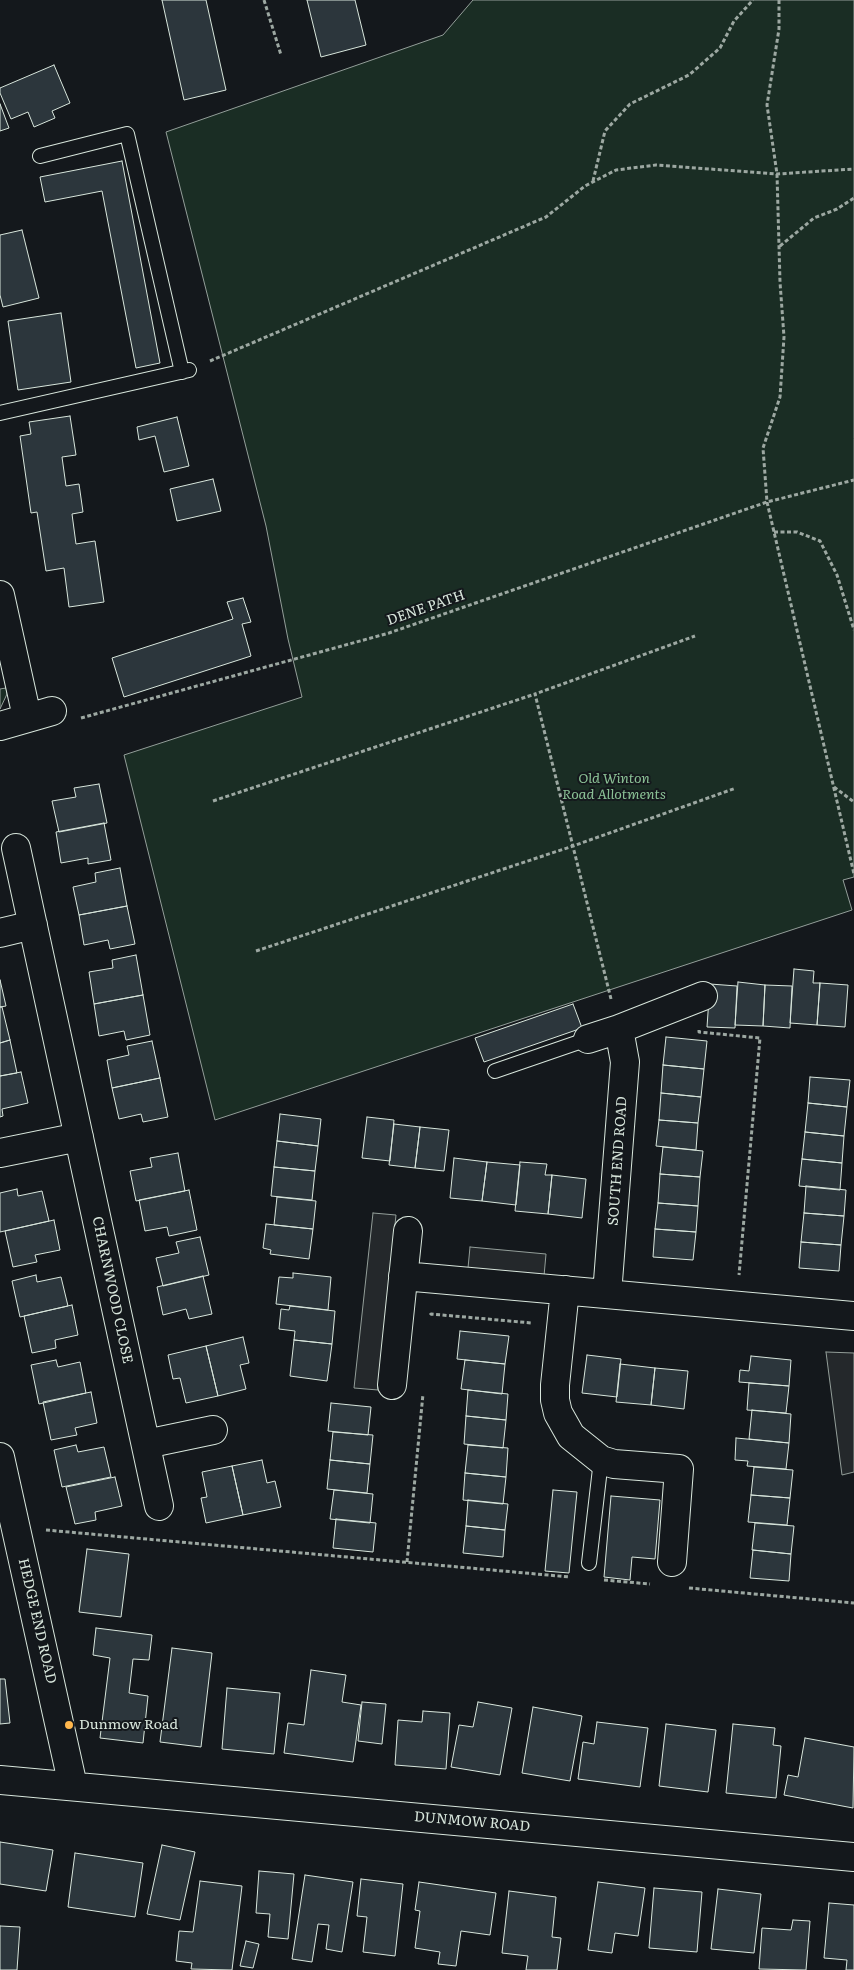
<!DOCTYPE html>
<style>
body{margin:0}
canvas{display:block;background:#14181c}
</style>
<canvas width="854" height="1970"></canvas>
<script>
const ctx = document.querySelector('canvas').getContext('2d');
ctx.lineJoin = 'round';
function fillPath(path, color) { ctx.fillStyle = color; ctx.fill(path, 'evenodd'); }
const poly = rows => new Path2D(rows.map(r => 'M' + r).join(''));
function trace(path, color, width, dash) { ctx.strokeStyle = color; ctx.lineWidth = width; ctx.lineCap = dash ? 'butt' : 'round'; ctx.setLineDash(dash || []); ctx.stroke(path); }
function label(font, color, halo, rows, align = 'center') {
  ctx.font = font + ' Literata,serif'; ctx.lineWidth = 4; ctx.setLineDash([]); ctx.textBaseline = 'middle'; ctx.strokeStyle = halo; ctx.fillStyle = color; for (const [text, x, y, turn = 0] of rows) {
    ctx.save(); ctx.translate(x, y); ctx.rotate((+turn || 0) * Math.PI / 180); ctx.textAlign = isNaN(turn) ? turn : align; if (halo) ctx.strokeText(text, 0, 0); ctx.fillText(text, 0, 0); ctx.restore();
  }
}
const green = poly([
 [473,0,854,0,854,877,843,880,852,910,215,1120,124,755,302,697,288,639,266,526,166,132,443,35,473,0],
 [6,688,7,694,0,709,0,689,6,688]
]);
fillPath(green, '#1a2d24');
trace(green, '#939e99', 1);
const parking = poly([
 [373,1213,396,1215,378,1390,354,1388,373,1213],
 [470,1247,546,1254,544,1276,468,1268,470,1247],
 [826,1352,854,1353,854,1472,842,1475,826,1352]
]);
fillPath(parking, '#24282b');
trace(parking, '#939e99', 1);
const building = poly([
 [162,0,206,0,226,90,184,100,162,0],
 [307,0,355,0,366,45,321,57,307,0],
 [54,65,70,103,52,111,55,118,34,127,28,112,11,119,0,93,0,88,54,65],
 [0,104,9,128,0,131,0,104],
 [122,161,160,363,136,368,102,191,45,202,40,177,122,161],
 [22,230,39,298,3,307,0,295,0,235,22,230],
 [61,313,71,382,18,390,8,321,61,313],
 [70,416,76,455,62,457,66,486,79,484,83,512,72,514,76,544,95,541,104,602,69,607,64,568,46,571,37,512,31,513,20,436,31,434,29,422,70,416],
 [177,417,189,466,164,472,155,436,139,440,137,427,177,417],
 [213,479,221,511,177,521,170,489,213,479],
 [243,598,251,622,242,624,251,656,124,697,112,658,233,619,227,602,243,598],
 [99,784,107,823,59,832,52,801,76,797,74,788,99,784],
 [104,823,111,860,88,864,88,858,61,863,56,832,104,823],
 [120,868,127,906,79,915,73,887,96,882,95,873,120,868],
 [127,906,135,944,110,949,108,940,84,945,79,915,127,906],
 [136,955,143,995,94,1004,89,972,113,968,112,960,136,955],
 [794,969,814,971,813,983,820,983,817,1025,790,1023,794,969],
 [0,980,6,1006,0,1007,0,980],
 [738,982,765,985,763,1026,735,1025,738,982],
 [820,983,848,985,845,1027,817,1025,820,983],
 [710,984,737,986,735,1028,707,1027,710,984],
 [765,985,792,986,790,1028,763,1026,765,985],
 [143,995,150,1035,126,1040,124,1031,99,1036,94,1004,143,995],
 [573,1004,582,1028,484,1062,475,1038,573,1004],
 [0,1007,2,1007,10,1040,0,1043,0,1007],
 [666,1037,707,1041,704,1069,663,1065,666,1037],
 [10,1040,17,1073,0,1076,0,1043,10,1040],
 [152,1041,160,1078,112,1088,107,1060,129,1055,127,1046,152,1041],
 [663,1065,704,1069,701,1097,661,1093,663,1065],
 [21,1072,28,1103,2,1109,3,1116,0,1117,0,1076,21,1072],
 [810,1077,850,1080,847,1107,808,1103,810,1077],
 [160,1078,168,1117,143,1122,141,1114,119,1119,112,1088,160,1078],
 [661,1093,701,1097,698,1123,659,1120,661,1093],
 [808,1103,847,1107,844,1136,805,1132,808,1103],
 [280,1114,321,1119,318,1146,277,1141,280,1114],
 [367,1117,394,1120,390,1161,362,1158,367,1117],
 [659,1120,698,1123,696,1150,656,1146,659,1120],
 [394,1124,420,1127,415,1168,389,1165,394,1124],
 [420,1127,449,1130,444,1171,415,1168,420,1127],
 [805,1132,844,1136,842,1163,802,1159,805,1132],
 [277,1141,318,1146,315,1171,274,1167,277,1141],
 [663,1147,703,1151,700,1177,660,1174,663,1147],
 [178,1153,185,1191,136,1201,130,1171,152,1167,150,1158,178,1153],
 [454,1158,487,1162,482,1201,450,1198,454,1158],
 [802,1159,842,1163,840,1190,799,1186,802,1159],
 [487,1162,520,1165,516,1205,482,1201,487,1162],
 [520,1162,547,1164,545,1175,552,1175,548,1214,515,1211,520,1162],
 [274,1167,315,1171,312,1200,271,1196,274,1167],
 [660,1174,700,1177,698,1206,658,1203,660,1174],
 [552,1175,586,1179,582,1218,548,1214,552,1175],
 [806,1186,846,1190,844,1216,804,1213,806,1186],
 [17,1189,18,1196,42,1191,49,1221,0,1232,0,1193,17,1189],
 [189,1190,197,1230,169,1236,167,1227,145,1231,139,1200,189,1190],
 [277,1197,316,1201,313,1229,274,1225,277,1197],
 [658,1203,698,1206,696,1232,655,1229,658,1203],
 [804,1213,844,1216,841,1245,801,1242,804,1213],
 [54,1220,60,1250,35,1255,37,1262,13,1267,5,1231,54,1220],
 [266,1224,313,1229,309,1259,270,1254,271,1250,263,1248,266,1224],
 [655,1229,696,1232,693,1260,653,1257,655,1229],
 [200,1237,209,1275,163,1286,156,1258,179,1253,176,1242,200,1237],
 [801,1242,841,1245,839,1271,799,1268,801,1242],
 [293,1273,331,1277,328,1310,276,1304,279,1277,293,1278,293,1273],
 [36,1275,37,1282,61,1277,68,1306,20,1317,12,1281,36,1275],
 [203,1276,212,1314,189,1319,186,1309,163,1315,157,1287,203,1276],
 [72,1305,78,1335,55,1340,56,1348,32,1353,24,1316,72,1305],
 [290,1306,335,1311,332,1344,294,1340,295,1331,279,1329,281,1309,289,1310,290,1306],
 [460,1331,509,1336,505,1364,457,1359,460,1331],
 [243,1337,249,1363,240,1365,246,1389,218,1396,206,1346,243,1337],
 [294,1340,332,1344,327,1381,290,1376,294,1340],
 [206,1346,218,1396,186,1403,180,1378,173,1379,168,1355,206,1346],
 [587,1355,621,1359,617,1397,582,1393,587,1355],
 [751,1356,791,1360,789,1386,739,1382,740,1370,749,1371,751,1356],
 [56,1360,58,1367,80,1362,86,1393,39,1404,31,1365,56,1360],
 [465,1360,505,1364,502,1394,461,1389,465,1360],
 [620,1364,655,1368,651,1405,616,1402,620,1364],
 [655,1368,688,1371,684,1409,651,1405,655,1368],
 [749,1383,789,1386,786,1413,747,1410,749,1383],
 [468,1390,508,1394,506,1420,466,1416,468,1390],
 [91,1392,97,1423,75,1428,77,1435,51,1440,43,1402,91,1392],
 [331,1403,371,1407,368,1435,328,1431,331,1403],
 [752,1410,791,1414,789,1443,749,1439,752,1410],
 [466,1416,506,1420,503,1448,464,1444,466,1416],
 [333,1432,373,1435,370,1464,330,1460,333,1432],
 [736,1438,789,1443,786,1469,747,1466,748,1461,735,1460,736,1438],
 [76,1445,78,1452,104,1447,111,1477,62,1487,54,1450,76,1445],
 [468,1445,508,1448,506,1477,465,1473,468,1445],
 [262,1460,267,1483,275,1481,281,1507,243,1515,232,1466,262,1460],
 [330,1460,370,1464,367,1493,327,1489,330,1460],
 [232,1466,243,1515,206,1523,201,1498,207,1497,202,1472,232,1466],
 [754,1467,793,1470,790,1498,751,1495,754,1467],
 [465,1473,506,1477,503,1504,463,1500,465,1473],
 [115,1477,122,1506,95,1512,96,1520,75,1524,66,1487,115,1477],
 [334,1490,373,1494,370,1523,330,1519,334,1490],
 [553,1490,577,1492,569,1573,545,1571,553,1490],
 [751,1495,790,1498,787,1525,748,1522,751,1495],
 [611,1496,660,1500,655,1559,632,1557,630,1580,604,1577,611,1496],
 [468,1500,508,1504,505,1530,466,1526,468,1500],
 [336,1519,376,1523,373,1552,333,1548,336,1519],
 [755,1523,794,1526,791,1554,752,1550,755,1523],
 [466,1526,505,1530,503,1557,463,1553,466,1526],
 [87,1549,129,1554,121,1617,79,1612,87,1549],
 [753,1550,791,1554,789,1581,750,1578,753,1550],
 [96,1628,152,1635,149,1660,133,1659,129,1693,148,1696,143,1743,100,1738,110,1658,93,1655,96,1628],
 [172,1648,212,1653,201,1747,160,1742,172,1648],
 [311,1670,346,1675,342,1702,361,1705,353,1762,284,1753,288,1723,304,1725,311,1670],
 [0,1679,5,1679,10,1723,0,1724,0,1679],
 [227,1688,280,1693,274,1754,222,1749,227,1688],
 [362,1702,386,1704,382,1744,358,1741,362,1702],
 [478,1702,512,1708,500,1775,451,1767,459,1725,473,1727,478,1702],
 [533,1707,582,1716,570,1781,522,1773,533,1707],
 [423,1711,450,1713,446,1769,395,1765,398,1720,422,1722,423,1711],
 [597,1722,648,1728,640,1787,578,1779,583,1742,594,1744,597,1722],
 [666,1724,716,1730,708,1792,659,1786,666,1724],
 [733,1724,775,1728,773,1745,781,1746,776,1798,726,1793,733,1724],
 [805,1738,854,1747,853,1808,784,1795,788,1775,798,1777,805,1738],
 [0,1842,53,1850,46,1891,0,1884,0,1842],
 [162,1845,195,1852,180,1920,147,1914,162,1845],
 [75,1853,143,1863,135,1917,68,1907,75,1853],
 [259,1871,294,1874,288,1939,268,1937,270,1914,256,1913,259,1871],
 [305,1875,353,1882,342,1952,326,1949,329,1925,318,1924,312,1962,292,1959,305,1875],
 [361,1879,403,1884,395,1956,363,1952,367,1917,357,1916,361,1879],
 [200,1881,242,1886,232,1970,191,1969,192,1963,176,1961,179,1931,193,1932,200,1881],
 [419,1882,496,1893,490,1935,461,1931,456,1966,438,1964,440,1952,415,1948,420,1911,415,1910,419,1882],
 [598,1882,645,1888,638,1936,615,1933,612,1953,588,1950,598,1882],
 [654,1888,702,1892,697,1952,649,1948,654,1888],
 [718,1889,761,1894,754,1953,711,1949,718,1889],
 [509,1891,556,1897,552,1937,561,1938,557,1970,526,1970,528,1956,502,1953,509,1891],
 [829,1903,854,1905,854,1970,846,1970,847,1960,824,1958,829,1903],
 [793,1920,810,1921,806,1970,759,1969,762,1928,791,1930,793,1920],
 [0,1926,20,1927,17,1970,0,1970,0,1926],
 [246,1941,259,1944,253,1968,240,1966,246,1941]
]);
fillPath(building, '#2c363c');
trace(building, '#d8e6dc', 1);
const service = poly([
 [40,156,127,134,182,372],
 [0,413,189,370],
 [495,1071,588,1039],
 [589,1563,601,1460]
]);
const minor = poly([
 [0,595,27,717],
 [0,726,52,711],
 [16,848,159,1506],
 [0,933,33,925],
 [588,1039,619,1029],
 [0,1153,79,1137],
 [403,1276,854,1316],
 [565,1290,555,1385,555,1400,558,1413,571,1436,601,1460,614,1464,679,1469,672,1562],
 [607,1294,625,1062,619,1029,703,996],
 [392,1385,408,1231],
 [146,1444,213,1430],
 [0,1457,73,1786],
 [0,1780,854,1857]
]);
trace(service, '#d8e6dc', 16);
trace(minor, '#d8e6dc', 30);
trace(poly([
 [264,0,281,55],
 [779,0,779,29,767,105,777,174,780,282,784,337,780,397,763,448,767,502,854,874],
 [593,181,605,131,630,104,689,75,720,48,734,21,753,0],
 [780,246,814,218,837,209,854,198],
 [210,361,546,217,585,186,616,170,656,165,777,174,854,169],
 [774,532,797,532,820,541,837,575,854,630],
 [81,718,389,633,767,502,854,480],
 [834,787,854,802],
 [213,801,535,694],
 [256,951,573,846,736,788],
 [611,999,535,694,695,636],
 [699,1030,699,1032,760,1038,739,1275],
 [430,1315,431,1314,532,1323],
 [46,1530,570,1577],
 [407,1562,423,1394],
 [604,1580,650,1584],
 [689,1588,854,1603]
]), '#9da8a2', 3, [4, 2.5]);
trace(service, '#14181c', 14);
trace(minor, '#14181c', 28);
for (const [x, y, r, color] of [
 [69,1725,5,"#ffb74d"]
]) { const dot = new Path2D(); dot.arc(x, y, r, 0, 2 * Math.PI); ctx.fillStyle = color; ctx.fill(dot); trace(dot, '#14181c', 2); }
label('14px', '#d8e6dc', '#14181c', [
 ["DENE PATH",426,608,-19],
 ["SOUTH END ROAD",618,1161,-86],
 ["CHARNWOOD CLOSE",112,1290,78],
 ["HEDGE END ROAD",37,1621,77],
 ["DUNMOW ROAD",472,1822,5]
]);
label('italic 14px', '#8ac095', '#14181c', [
 ["Old Winton",614,779],
 ["Road Allotments",614,795]
]);
label('14px', '#d8e6dc', '#14181c', [
 ["Dunmow Road",79,1725]
], 'left');
</script>
